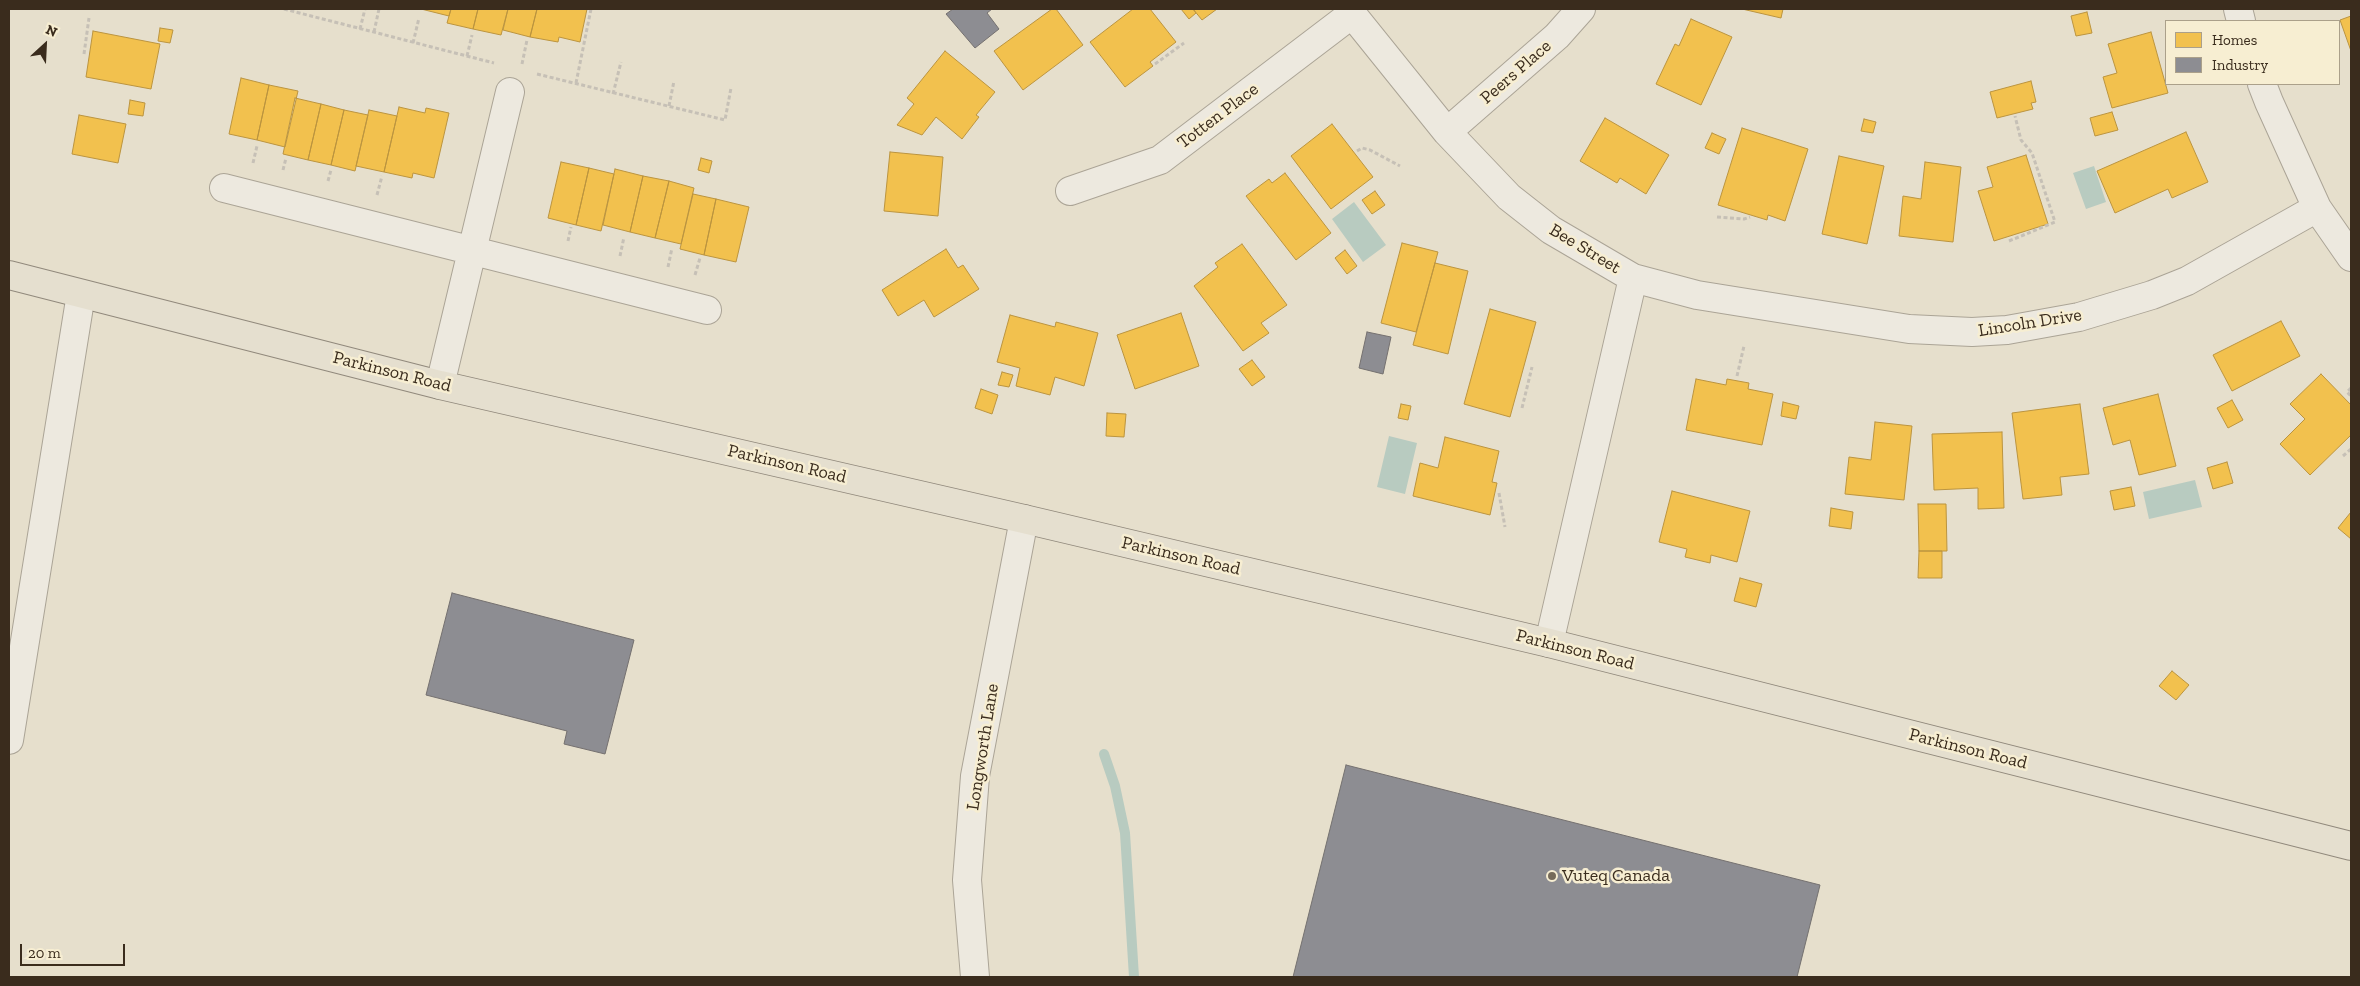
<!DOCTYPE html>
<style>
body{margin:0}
#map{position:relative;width:2360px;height:986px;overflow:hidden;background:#e6dfcc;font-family:"Zilla Slab",serif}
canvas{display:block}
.frame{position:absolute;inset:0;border:10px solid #3a2c1d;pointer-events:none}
.legend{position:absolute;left:2165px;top:20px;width:175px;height:65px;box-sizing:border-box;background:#f7eed2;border:1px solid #aba08a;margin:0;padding:6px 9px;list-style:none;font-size:15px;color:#3a2c1d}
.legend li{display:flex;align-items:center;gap:10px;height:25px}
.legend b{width:25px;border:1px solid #aba08a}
.north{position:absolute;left:20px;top:20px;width:50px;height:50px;-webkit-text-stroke:4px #f7eed2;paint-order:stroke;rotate:25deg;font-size:14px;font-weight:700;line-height:20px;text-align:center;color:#3a2c1d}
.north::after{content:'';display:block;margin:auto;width:18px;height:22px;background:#3a2c1d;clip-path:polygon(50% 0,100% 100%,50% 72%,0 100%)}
.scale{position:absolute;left:20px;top:944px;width:105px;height:22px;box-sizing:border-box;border:2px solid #3a2c1d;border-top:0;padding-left:6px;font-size:15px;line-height:18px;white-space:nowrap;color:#3a2c1d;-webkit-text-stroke:4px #f7eed2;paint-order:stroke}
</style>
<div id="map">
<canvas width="2360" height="986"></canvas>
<div class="frame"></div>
<ul class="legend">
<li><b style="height:14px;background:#f2c14e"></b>Homes</li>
<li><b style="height:14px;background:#8d8d92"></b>Industry</li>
</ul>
<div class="north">N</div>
<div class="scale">20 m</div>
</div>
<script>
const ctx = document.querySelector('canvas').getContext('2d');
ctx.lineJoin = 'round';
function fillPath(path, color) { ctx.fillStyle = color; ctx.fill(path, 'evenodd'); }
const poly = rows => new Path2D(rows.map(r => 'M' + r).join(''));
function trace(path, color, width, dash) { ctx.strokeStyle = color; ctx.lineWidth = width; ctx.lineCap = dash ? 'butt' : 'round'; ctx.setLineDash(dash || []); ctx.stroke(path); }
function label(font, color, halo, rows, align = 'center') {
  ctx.font = font + ' "Zilla Slab",serif'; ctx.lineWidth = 5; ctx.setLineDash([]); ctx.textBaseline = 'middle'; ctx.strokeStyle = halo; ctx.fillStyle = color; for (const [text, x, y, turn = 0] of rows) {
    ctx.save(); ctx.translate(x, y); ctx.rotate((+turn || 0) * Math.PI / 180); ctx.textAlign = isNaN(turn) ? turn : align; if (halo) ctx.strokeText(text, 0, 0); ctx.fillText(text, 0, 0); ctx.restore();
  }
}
fillPath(poly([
 [2094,166,2106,202,2086,209,2073,173],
 [1354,202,1386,245,1363,262,1332,219],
 [1389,436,1417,443,1405,494,1377,487],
 [2195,480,2202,507,2149,519,2143,492]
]), '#b8cbc0');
const homes = poly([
 [421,9,451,9,449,16,421,9],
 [451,9,478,9,473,29,447,23,451,9],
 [478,9,508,9,501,35,473,29,478,9],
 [508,9,537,9,530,37,503,30,508,9],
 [537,9,587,9,580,42,559,37,558,42,530,37,537,9],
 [1052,9,1056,9,1083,45,1023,90,994,51,1052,9],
 [1133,9,1150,9,1176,42,1150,62,1153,66,1125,87,1090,42,1133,9],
 [1181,9,1193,9,1196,13,1189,19,1181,9],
 [1193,9,1217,9,1202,20,1193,9],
 [1742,9,1783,9,1781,18,1742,9],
 [2087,12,2092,33,2076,36,2071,16,2087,12],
 [2351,16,2351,51,2340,20,2351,16],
 [1691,19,1732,37,1701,105,1656,84,1675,44,1679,46,1691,19],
 [160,28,173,30,170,43,158,41,160,28],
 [93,31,160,44,151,89,86,77,93,31],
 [2151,32,2168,93,2112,108,2103,77,2117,73,2108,44,2151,32],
 [945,51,995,92,976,115,979,117,962,139,936,117,922,135,897,125,914,104,907,98,945,51],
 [241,78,269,85,257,140,229,134,241,78],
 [2031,81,2036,102,2031,103,2033,109,1997,118,1990,92,2031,81],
 [269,85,298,91,285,147,257,140,269,85],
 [295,98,321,104,308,160,283,154,295,98],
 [130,100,145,103,143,116,128,114,130,100],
 [321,104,344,110,331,165,308,160,321,104],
 [399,107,425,113,426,108,449,113,434,178,413,173,412,178,384,172,399,107],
 [344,110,368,115,355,171,331,165,344,110],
 [369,110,397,116,384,172,356,166,369,110],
 [2112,112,2118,130,2095,136,2090,118,2112,112],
 [79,115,126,124,118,163,72,154,79,115],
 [1605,118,1669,155,1646,194,1620,178,1617,183,1580,161,1605,118],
 [1864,119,1876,122,1873,133,1861,131,1864,119],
 [1332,124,1373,177,1331,209,1291,156,1332,124],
 [1742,128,1808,149,1785,221,1768,215,1767,220,1718,205,1742,128],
 [2186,132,2208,182,2172,198,2168,189,2115,213,2097,171,2186,132],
 [1712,133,1726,139,1719,154,1705,148,1712,133],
 [890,152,943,157,938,216,884,211,890,152],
 [2026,155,2048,224,1994,241,1978,191,1993,187,1987,167,2026,155],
 [1839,156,1884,166,1867,244,1822,234,1839,156],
 [701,158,712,161,709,173,698,170,701,158],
 [561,162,589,168,576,225,548,218,561,162],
 [1925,162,1961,167,1953,242,1899,236,1903,196,1921,199,1925,162],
 [589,168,614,174,601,231,576,225,589,168],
 [615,169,643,176,630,232,603,225,615,169],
 [1285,173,1331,233,1296,260,1246,196,1269,179,1272,183,1285,173],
 [643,176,669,181,655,238,630,232,643,176],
 [669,181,694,188,681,244,655,238,669,181],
 [1375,191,1385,205,1372,214,1362,200,1375,191],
 [693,194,716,199,704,255,680,249,693,194],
 [716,199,749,207,736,262,704,255,716,199],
 [1402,243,1438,252,1416,332,1381,323,1402,243],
 [1242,244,1287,305,1261,323,1269,333,1243,351,1194,286,1218,267,1215,263,1242,244],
 [946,249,958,268,963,265,979,289,934,317,924,300,898,316,882,290,946,249],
 [1345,250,1357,266,1347,274,1335,258,1345,250],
 [1435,263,1468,271,1448,354,1413,345,1435,263],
 [1490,309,1536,322,1510,417,1464,404,1490,309],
 [1181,313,1199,366,1135,389,1117,335,1181,313],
 [1010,315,1055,327,1056,322,1098,333,1084,386,1055,377,1050,395,1016,386,1020,368,997,362,1010,315],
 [2281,321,2300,356,2232,391,2213,355,2281,321],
 [1252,360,1265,377,1252,386,1239,369,1252,360],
 [1002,372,1013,375,1009,387,998,385,1002,372],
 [2321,374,2351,405,2351,435,2310,475,2280,444,2305,419,2290,404,2321,374],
 [1696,379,1726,385,1727,379,1749,383,1748,389,1773,394,1762,445,1686,430,1696,379],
 [981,389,998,395,992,414,975,408,981,389],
 [2158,394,2176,466,2139,475,2130,440,2113,445,2103,408,2158,394],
 [2232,400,2243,420,2228,428,2217,408,2232,400],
 [1783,402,1799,406,1796,419,1781,416,1783,402],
 [1401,404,1411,406,1408,420,1398,418,1401,404],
 [2080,404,2089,474,2060,477,2062,495,2023,499,2012,413,2080,404],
 [1107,413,1126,414,1124,437,1106,436,1107,413],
 [1875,422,1912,426,1904,500,1845,494,1849,457,1871,460,1875,422],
 [2002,432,2004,508,1978,509,1978,488,1934,490,1932,434,2002,432],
 [1445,437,1499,451,1492,482,1497,483,1490,515,1413,496,1420,463,1438,468,1445,437],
 [2227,462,2233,483,2213,489,2207,468,2227,462],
 [2131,487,2135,506,2114,510,2110,491,2131,487],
 [1672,491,1750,511,1737,562,1711,555,1710,563,1685,557,1687,549,1659,542,1672,491],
 [1918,504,1946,504,1947,551,1919,551,1918,504],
 [1831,508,1853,512,1851,529,1829,526,1831,508],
 [2351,512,2351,539,2338,528,2351,512],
 [1919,551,1942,551,1942,578,1918,578,1919,551],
 [1740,578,1762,584,1756,607,1734,601,1740,578],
 [2172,671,2189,685,2176,700,2159,686,2172,671]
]);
fillPath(homes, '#f2c14e');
trace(homes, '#bb943f', 1);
const industry = poly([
 [953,9,992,9,987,13,999,29,975,48,946,14,953,9],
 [1367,332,1391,337,1383,374,1359,368,1367,332],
 [452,593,634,640,605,754,564,744,567,731,426,695,452,593],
 [1346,765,1820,885,1797,977,1293,977,1346,765]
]);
fillPath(industry, '#8d8d92');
trace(industry, '#74706f', 1);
trace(poly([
 [1104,754,1115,786,1125,833,1134,977]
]), '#b8cbc0', 10);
const minor = poly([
 [1348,9,1447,132,1509,197,1551,230,1633,278,1697,295,1909,329,1972,332,2007,330,2079,317,2152,295,2187,281,2317,208],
 [2238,9,2241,21],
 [2262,84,2269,102,2317,208,2351,257],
 [1447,132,1557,36,1581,9],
 [224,188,707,310],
 [1070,191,1160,160,1352,14],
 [440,385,510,92],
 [1549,643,1633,278],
 [9,740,81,294],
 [975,977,967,880,975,776,1024,519]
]);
const major = poly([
 [9,275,440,385,1024,519,1549,643,2351,846]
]);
trace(minor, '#aba496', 30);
trace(major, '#91897c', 30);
trace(poly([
 [284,9,494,63],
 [360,29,365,9],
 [374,32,379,9],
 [413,43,419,18],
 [84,54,89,18],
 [467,56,472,35],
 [522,64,527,40],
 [1155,64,1184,43],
 [537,74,725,120,731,88],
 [576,83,591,9],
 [613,94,621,62],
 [669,106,674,81],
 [1357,151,1362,148,1370,150,1400,166],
 [253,163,257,146],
 [283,170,286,158],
 [328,181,331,170],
 [377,195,382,176],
 [1717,217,1744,219,1750,217],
 [568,241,571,227],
 [2009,241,2055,222,2032,153,2021,140,2015,116],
 [620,256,624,237],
 [668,267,672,248],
 [695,275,700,258],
 [1737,376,1744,346],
 [2351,388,2347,392,2351,396],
 [1522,408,1532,367],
 [2343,456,2351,449],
 [1499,493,1505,527]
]), '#c6c0b6', 3, [4, 2.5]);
trace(minor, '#ede9df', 28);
trace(major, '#e5dfcf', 28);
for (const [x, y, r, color] of [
 [1552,876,5,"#766b5a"]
]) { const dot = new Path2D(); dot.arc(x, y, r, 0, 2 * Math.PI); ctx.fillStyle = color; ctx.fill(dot); trace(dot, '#f7eed2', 2); }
label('18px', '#3a2c1d', '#f7eed2', [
 ["Peers Place",1516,72,-41],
 ["Totten Place",1218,116,-37],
 ["Bee Street",1585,249,31],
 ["Lincoln Drive",2030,323,-9],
 ["Parkinson Road",392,372,14],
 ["Parkinson Road",787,464,13],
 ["Parkinson Road",1181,556,13],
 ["Parkinson Road",1575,650,14],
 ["Longworth Lane",983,747,-81],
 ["Parkinson Road",1968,749,14]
]);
label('18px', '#3a2c1d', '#f7eed2', [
 ["Vuteq Canada",1562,876]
], 'left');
</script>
